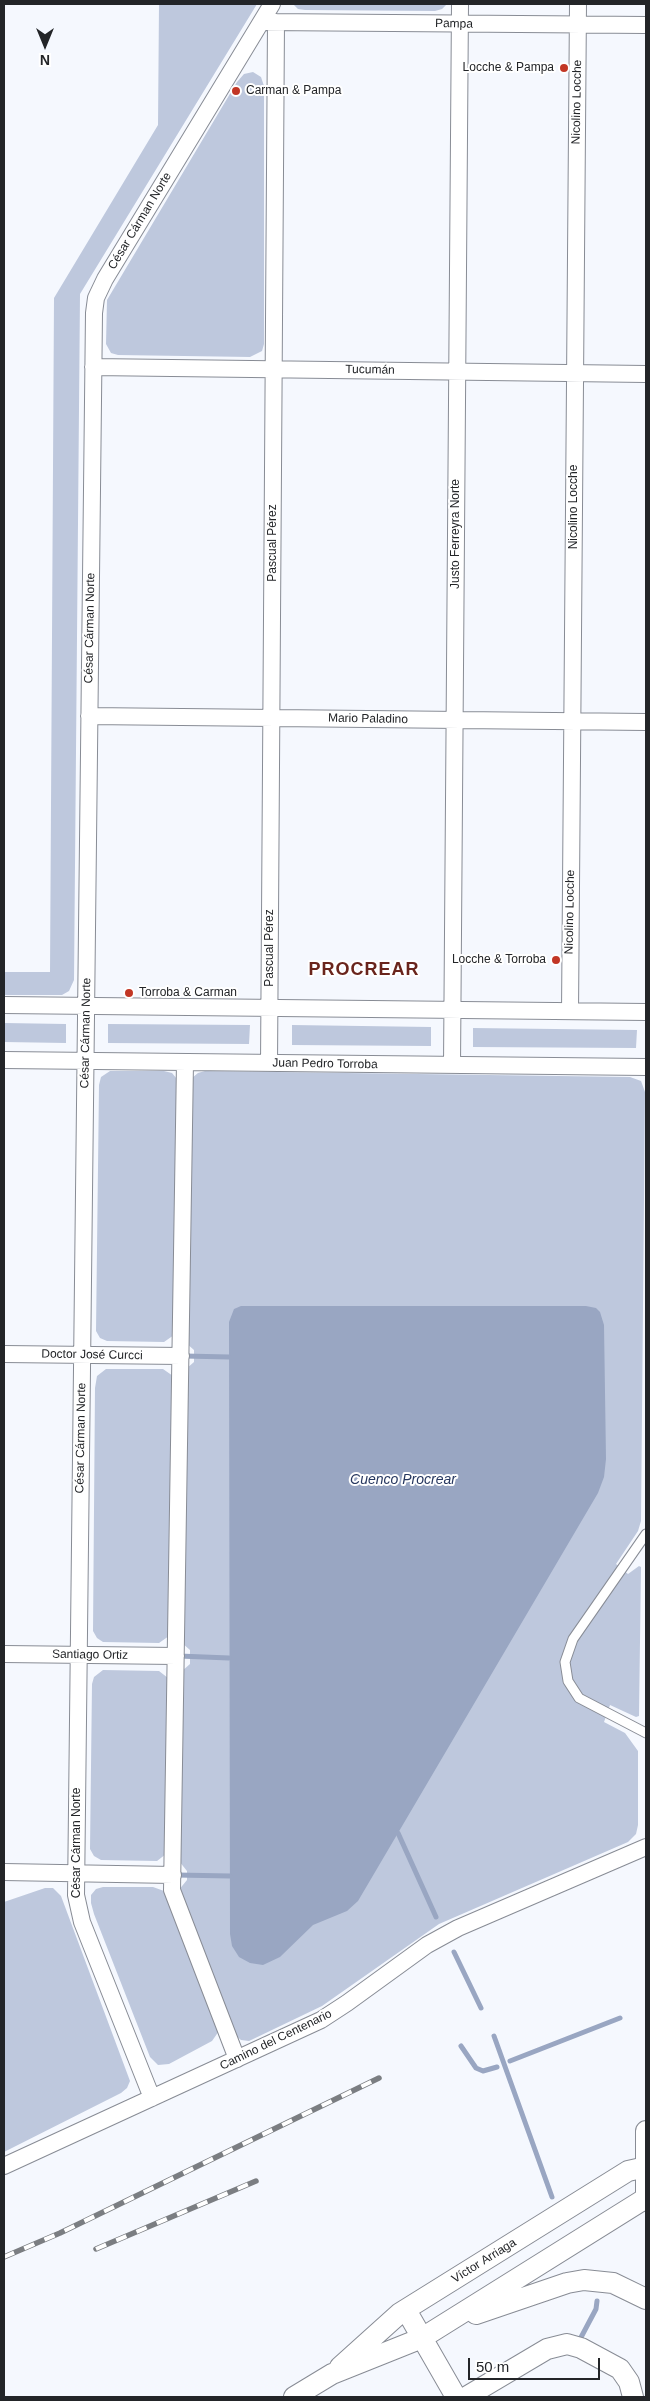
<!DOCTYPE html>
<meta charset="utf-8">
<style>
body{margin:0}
#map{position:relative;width:650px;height:2401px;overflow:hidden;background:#f5f8fe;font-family:Helvetica,sans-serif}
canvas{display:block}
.frame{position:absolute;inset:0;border:5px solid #232528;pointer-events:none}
.north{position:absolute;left:20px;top:20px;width:50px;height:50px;-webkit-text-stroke:4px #fff;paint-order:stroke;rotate:180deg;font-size:14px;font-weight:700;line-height:20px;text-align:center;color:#232528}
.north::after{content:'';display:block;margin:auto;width:18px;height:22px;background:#232528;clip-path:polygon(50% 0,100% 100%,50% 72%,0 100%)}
.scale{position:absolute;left:468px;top:2358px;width:132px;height:22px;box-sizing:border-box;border:2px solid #232528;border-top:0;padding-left:6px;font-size:15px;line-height:18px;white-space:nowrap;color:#232528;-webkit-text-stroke:4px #fff;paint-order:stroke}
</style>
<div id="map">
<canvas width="650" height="2401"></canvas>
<div class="frame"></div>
<div class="north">N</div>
<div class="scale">50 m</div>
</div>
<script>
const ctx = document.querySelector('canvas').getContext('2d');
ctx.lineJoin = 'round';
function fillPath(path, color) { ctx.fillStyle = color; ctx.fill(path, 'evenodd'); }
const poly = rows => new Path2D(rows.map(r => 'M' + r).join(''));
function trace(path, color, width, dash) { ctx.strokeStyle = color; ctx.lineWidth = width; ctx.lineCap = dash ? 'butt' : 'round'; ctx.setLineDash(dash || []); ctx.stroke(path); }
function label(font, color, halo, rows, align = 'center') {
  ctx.font = font + ' Helvetica,sans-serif'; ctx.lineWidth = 4; ctx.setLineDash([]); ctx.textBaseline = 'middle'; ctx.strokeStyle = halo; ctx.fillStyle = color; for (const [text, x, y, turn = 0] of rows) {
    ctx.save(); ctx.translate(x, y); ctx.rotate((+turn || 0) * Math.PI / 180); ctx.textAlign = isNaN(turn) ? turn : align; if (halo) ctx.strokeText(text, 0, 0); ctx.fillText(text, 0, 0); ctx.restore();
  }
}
fillPath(poly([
 [159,4,257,4,80,294,74,980,69,991,62,995,4,995,4,972,50,972,54,298,158,125],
 [293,4,447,4,442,9,435,11,305,10,298,9],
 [253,72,261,77,264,86,264,344,262,351,250,357,118,355,111,353,106,344,107,300,237,82,244,74],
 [4,1023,66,1024,66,1043,4,1042],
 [108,1024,250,1025,249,1044,108,1043],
 [292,1025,431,1027,431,1046,292,1045],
 [473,1028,637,1030,636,1048,473,1047],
 [110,1071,164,1071,172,1073,177,1079,174,1335,164,1342,107,1341,100,1338,96,1331,99,1085,101,1077],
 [205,1071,630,1077,641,1081,645,1092,641,1521,638,1531,616,1564,628,1574,639,1566,641,1567,639,1716,636,1717,610,1705,604,1722,625,1733,638,1751,638,1825,636,1834,628,1842,439,1924,322,2006,249,2041,241,2040,235,2035,178,1891,187,1880,187,1871,179,1861,182,1671,190,1664,190,1650,182,1643,186,1369,194,1362,194,1350,186,1343,192,1078,198,1073],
 [106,1369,163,1369,173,1376,169,1636,159,1643,103,1642,97,1638,93,1631,95,1388,97,1376],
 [103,1670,159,1671,168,1678,166,1854,157,1861,101,1860,94,1856,90,1849,92,1684,94,1677],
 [103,1887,153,1887,164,1891,219,2031,212,2041,169,2064,158,2065,150,2057,94,1914,91,1903,91,1895,96,1889],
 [45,1888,53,1888,61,1896,130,2081,127,2088,121,2093,4,2152,4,1902]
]), '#bec8dd');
fillPath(poly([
 [241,1306,586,1306,596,1308,600,1312,604,1325,606,1459,604,1477,598,1493,358,1901,347,1911,313,1925,280,1957,263,1965,250,1963,239,1957,232,1946,230,1934,229,1322,234,1309]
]), '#99a6c2');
trace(poly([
 [184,1356,229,1357],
 [179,1656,229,1658],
 [398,1833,436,1917],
 [176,1875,230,1876],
 [454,1952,481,2008],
 [494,2036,552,2197],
 [461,2046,476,2068,483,2071,497,2067],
 [510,2061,620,2018],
 [578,2343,596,2309,597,2301]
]), '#99a6c2', 5);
const service = poly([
 [646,1534,573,1639,565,1662,568,1681,579,1698,646,1733]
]);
const minor = poly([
 [266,22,646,25],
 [93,367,646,374],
 [89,716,646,722],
 [4,1005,646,1012],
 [570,1011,578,4],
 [4,1060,646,1067],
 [185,1062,172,1890,237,2059],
 [269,1063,276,22],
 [452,1065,460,4],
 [4,1354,181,1356],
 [4,1654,176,1656],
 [4,1872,173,1875],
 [152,2098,82,1922,76,1895,94,313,96,298,105,279,272,4],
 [4,2166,321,2020,347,2003,427,1945,458,1928,646,1847]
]);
const tertiary = poly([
 [646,2131,646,2201],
 [406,2310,456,2397],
 [476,2314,567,2283,584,2280,613,2283,646,2299],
 [340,2367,400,2313,628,2171,646,2167],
 [294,2397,332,2374,422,2338,646,2198],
 [466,2397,547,2349,567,2344,581,2348,620,2369,629,2382,633,2397]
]);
trace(service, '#888c95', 11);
trace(minor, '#888c95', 18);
trace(tertiary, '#888c95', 22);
trace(service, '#fff', 9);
trace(minor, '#fff', 16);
trace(tertiary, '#fff', 20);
const rail = poly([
 [96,2249,256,2181],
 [4,2257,60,2233,379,2078]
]);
trace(rail, '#7b7e82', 5.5);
trace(rail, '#fff', 4, [11]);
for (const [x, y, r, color] of [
 [564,68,5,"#c23625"],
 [236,91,5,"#c23625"],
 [556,960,5,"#c23625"],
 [129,993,5,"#c23625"]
]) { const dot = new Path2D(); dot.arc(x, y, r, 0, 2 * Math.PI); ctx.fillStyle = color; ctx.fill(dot); trace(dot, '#fff', 2); }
label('12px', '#232528', '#fff', [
 ["Pampa",454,24,1],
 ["Nicolino Locche",577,102,-89],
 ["César Cárman Norte",140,221,-59],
 ["Tucumán",370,370,1],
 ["Nicolino Locche",574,507,-90],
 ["Justo Ferreyra Norte",456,534,-90],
 ["Pascual Pérez",273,543,-90],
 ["César Cárman Norte",90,628,-89],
 ["Mario Paladino",368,719,1],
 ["Nicolino Locche",570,912,-89],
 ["Pascual Pérez",270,948,-90],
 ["César Cárman Norte",86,1033,-89],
 ["Juan Pedro Torroba",325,1064,1],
 ["Doctor José Curcci",92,1355,1],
 ["César Cárman Norte",81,1438,-89],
 ["Santiago Ortiz",90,1655,1],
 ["César Cárman Norte",77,1843,-90],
 ["Camino del Centenario",276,2040,-26],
 ["Víctor Arriaga",484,2261,-32]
]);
label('12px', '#232528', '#fff', [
 ["Locche & Pampa",554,68],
 ["Carman & Pampa",246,91,"left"],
 ["Locche & Torroba",546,960],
 ["Torroba & Carman",139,993,"left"]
], 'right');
label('italic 14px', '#26375f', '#fff', [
 ["Cuenco Procrear",403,1480]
]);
ctx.letterSpacing = '1px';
label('bold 18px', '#6a251c', '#fff', [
 ["PROCREAR",364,970]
]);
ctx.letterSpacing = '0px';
</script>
